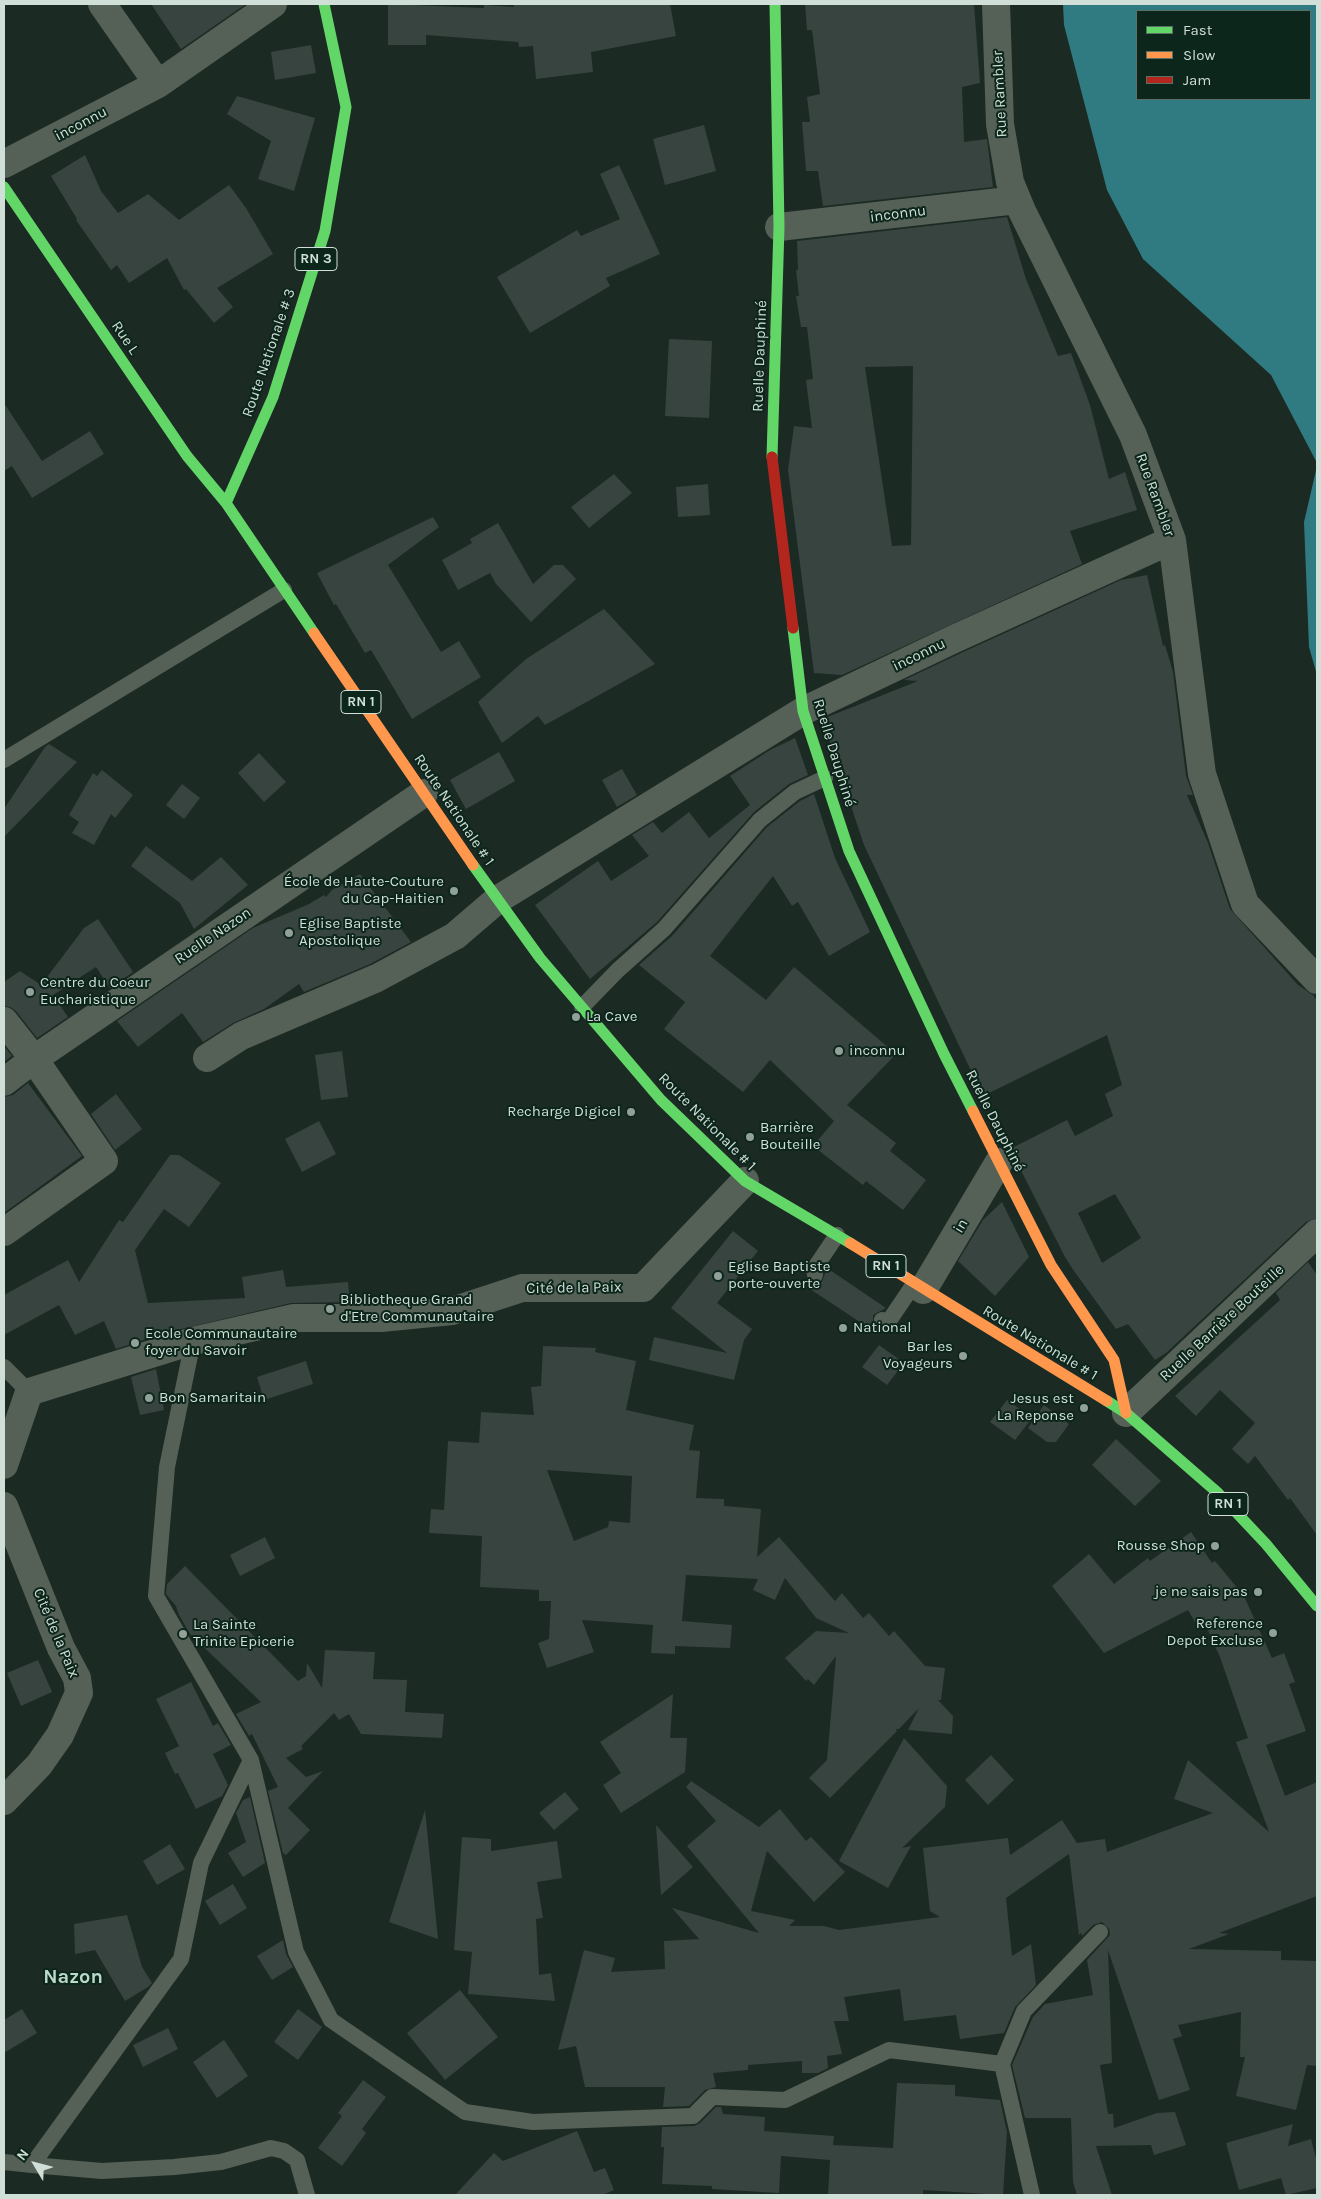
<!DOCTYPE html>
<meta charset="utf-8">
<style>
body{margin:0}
#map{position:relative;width:1321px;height:2199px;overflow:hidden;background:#1c2a24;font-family:Karla,sans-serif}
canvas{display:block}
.frame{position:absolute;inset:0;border:5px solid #d0dfd8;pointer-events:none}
.legend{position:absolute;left:1136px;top:10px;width:175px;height:90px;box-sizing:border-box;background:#0c261b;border:1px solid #5a7067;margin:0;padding:6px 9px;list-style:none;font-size:15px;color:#d0dfd8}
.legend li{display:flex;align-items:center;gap:10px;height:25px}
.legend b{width:25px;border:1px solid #5a7067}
.north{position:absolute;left:10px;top:2139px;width:50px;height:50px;-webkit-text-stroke:4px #0c261b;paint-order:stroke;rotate:307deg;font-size:14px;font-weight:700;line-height:20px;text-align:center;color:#d0dfd8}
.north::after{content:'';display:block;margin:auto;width:18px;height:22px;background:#d0dfd8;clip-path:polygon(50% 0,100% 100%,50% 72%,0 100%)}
</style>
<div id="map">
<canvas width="1321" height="2199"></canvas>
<div class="frame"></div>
<ul class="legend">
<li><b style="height:6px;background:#63d668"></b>Fast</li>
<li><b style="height:6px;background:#ff974d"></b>Slow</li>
<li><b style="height:6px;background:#b3261e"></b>Jam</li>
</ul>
<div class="north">N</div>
</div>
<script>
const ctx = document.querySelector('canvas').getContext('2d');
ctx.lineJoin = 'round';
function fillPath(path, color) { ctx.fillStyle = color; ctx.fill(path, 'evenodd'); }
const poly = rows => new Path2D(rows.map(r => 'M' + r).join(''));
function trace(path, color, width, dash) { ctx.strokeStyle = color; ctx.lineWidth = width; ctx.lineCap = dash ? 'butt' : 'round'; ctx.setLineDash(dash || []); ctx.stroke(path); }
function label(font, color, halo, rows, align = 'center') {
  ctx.font = font + ' Karla,sans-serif'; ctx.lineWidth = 4; ctx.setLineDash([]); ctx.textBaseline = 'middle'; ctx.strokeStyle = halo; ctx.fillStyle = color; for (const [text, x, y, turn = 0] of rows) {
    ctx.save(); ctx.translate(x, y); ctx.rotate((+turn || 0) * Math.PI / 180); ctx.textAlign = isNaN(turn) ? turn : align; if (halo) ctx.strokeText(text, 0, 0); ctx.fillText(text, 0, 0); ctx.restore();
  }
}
fillPath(poly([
 [1063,4,1317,4,1317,463,1271,375,1143,259,1107,190,1064,25],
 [1137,11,1310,11,1310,99,1137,99],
 [1317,466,1317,675,1309,647,1304,522]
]), '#307a82');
fillPath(poly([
 [151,4,246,4,181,49],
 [388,4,484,8,484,5,514,7,513,4,670,4,676,36,591,52,593,72,536,79,533,46,519,47,518,42,426,35,426,45,388,45],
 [805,4,974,4,980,83,962,87,964,142,987,139,993,187,823,206,818,171,806,171,802,122,810,122,807,97,820,94,812,30,807,30],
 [311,45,316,73,275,80,271,52],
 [237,96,315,118,294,191,258,179,271,141,227,114],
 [704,125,716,171,665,185,653,139],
 [85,155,101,191,118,213,148,194,179,220,229,185,246,208,273,254,217,288,233,307,214,323,186,289,184,290,167,258,129,283,117,265,111,270,76,220,77,219,51,176],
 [619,165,660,254,606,278,610,286,530,333,497,277,577,230,581,236,620,219,600,174],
 [1007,217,1026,279,1058,356,1071,353,1090,405,1109,479,1125,472,1137,510,1070,531,1082,564,842,675,814,673,788,470,794,426,812,428,806,380,813,379,807,327,801,327,796,296,799,296,796,270,798,270,797,241],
 [913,366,911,545,892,546,865,367],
 [669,339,712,341,709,418,665,416],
 [4,403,42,461,90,431,104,454,32,498,12,466,4,471],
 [614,474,632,493,589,528,571,507],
 [708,484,710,515,678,517,676,487],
 [433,517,439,527,388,565,441,652,459,641,481,677,412,719,371,650,365,653,336,604,334,605,317,573],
 [498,523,533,584,554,565,563,565,576,579,531,622,496,584,490,573,458,590,442,560,472,543,470,539],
 [1147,575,1163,646,1165,645,1173,672,1186,776,1193,795,1187,795,1208,843,1230,909,1298,985,1313,995,1317,1001,1317,1218,1306,1222,1166,1353,1155,1360,1128,1324,1116,1329,1074,1271,1065,1257,1010,1149,1067,1120,1075,1136,1113,1116,1105,1094,1122,1085,1107,1035,983,1096,864,845,824,725,827,723,825,718,918,681,904,680,961,653,1121,580],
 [1115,1194,1141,1238,1102,1263,1078,1213],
 [604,609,655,664,545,725,538,716,502,743,478,702,526,659],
 [795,738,808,775,789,784,754,812,657,922,590,979,535,905,598,861,611,881,649,856,632,835,653,822,662,833,689,812,709,838,750,805,730,776,770,750],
 [49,744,77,762,4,837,4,809,45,747],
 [499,752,515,781,466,809,450,780],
 [259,753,286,782,264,802,238,773],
 [622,769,637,795,617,807,602,780],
 [102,770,133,795,115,818,111,814,94,845,72,833,79,822,69,815,93,773,97,776],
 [182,784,200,798,184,819,166,805],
 [814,794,835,858,870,932,829,956,798,902,792,906,773,876,710,956,766,1000,794,967,896,1054,847,1105,896,1143,890,1151,926,1180,903,1210,866,1181,863,1185,813,1146,834,1121,770,1060,743,1092,664,1029,685,1002,639,965,672,936,767,827,800,801],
 [146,846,192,881,221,857,248,885,194,929,180,903,131,866],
 [360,874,411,942,370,964,304,992,299,984,264,1009,233,1023,203,1042,182,1013,138,1047,117,1021,253,928,309,904,324,895,326,897,332,890],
 [98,919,133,972,110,988,96,967,53,995,68,1017,37,1038,16,1011,10,1007,4,1006,4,982,20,971,41,985,84,928],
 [4,1046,12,1056,4,1062],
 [342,1051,348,1097,321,1100,315,1055],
 [28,1083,82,1156,4,1213,4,1097,13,1095],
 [116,1094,142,1129,115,1150,91,1114],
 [319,1121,336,1154,302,1172,285,1139],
 [170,1155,179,1155,221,1183,189,1227,164,1209,135,1250,148,1303,245,1298,242,1277,283,1270,286,1287,348,1282,350,1302,291,1303,173,1331,146,1333,149,1338,116,1349,104,1321,75,1335,59,1305,4,1335,4,1295,68,1260,79,1282,119,1220,123,1222],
 [1002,1202,1029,1257,995,1296,958,1261,983,1220],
 [733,1231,758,1251,717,1303,752,1329,744,1340,734,1380,649,1360,654,1337,727,1353,671,1308],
 [1308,1262,1317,1275,1317,1535,1290,1498,1288,1500,1255,1456,1248,1464,1232,1449,1255,1423,1220,1390,1196,1416,1175,1396,1280,1300,1276,1293],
 [827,1268,886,1308,873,1315,873,1324,877,1329,875,1332,807,1287,810,1283,816,1285,822,1282],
 [879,1345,904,1363,887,1385,862,1367],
 [543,1346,596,1348,595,1352,636,1361,626,1410,694,1425,689,1450,700,1451,696,1498,724,1499,724,1506,761,1509,757,1557,779,1537,835,1601,842,1593,863,1618,869,1613,889,1636,894,1631,925,1666,945,1668,941,1700,938,1700,953,1716,952,1734,908,1730,919,1708,899,1729,896,1729,897,1731,830,1798,809,1778,827,1760,836,1656,814,1685,808,1679,806,1681,785,1658,816,1631,849,1633,816,1618,785,1578,775,1600,753,1590,758,1579,686,1575,682,1621,732,1625,730,1648,675,1646,675,1654,651,1653,653,1625,582,1620,594,1652,547,1668,538,1643,549,1639,551,1601,539,1601,539,1590,480,1587,482,1536,429,1533,431,1509,444,1510,448,1441,479,1443,481,1412,534,1415,531,1387,541,1386],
 [547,1470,632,1476,630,1523,609,1521,608,1527,574,1541],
 [306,1361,313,1384,264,1400,257,1377],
 [156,1369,164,1410,140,1415,131,1377],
 [1007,1400,1032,1418,1015,1440,990,1422],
 [1044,1405,1069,1424,1056,1442,1047,1442,1028,1428],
 [1116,1439,1161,1481,1135,1506,1092,1465],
 [1191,1532,1212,1563,1215,1561,1244,1596,1272,1658,1284,1653,1295,1682,1289,1684,1306,1731,1266,1745,1285,1796,1317,1782,1317,1896,1219,1933,1229,1934,1189,1949,1281,1951,1281,1960,1317,1961,1317,2066,1307,2065,1296,2110,1236,2096,1245,2057,1240,2057,1241,2012,1178,2025,1182,2036,1173,2039,1190,2090,1159,2100,1108,1950,1112,2063,1100,2065,1108,2114,1113,2114,1114,2128,1157,2113,1175,2112,1186,2145,1154,2155,1151,2145,1096,2146,1112,2195,1077,2195,1073,2182,1071,2118,1025,2118,1012,2065,1033,2017,1045,2004,1093,1995,1087,1960,1110,1935,1109,1929,1102,1922,1093,1925,1082,1936,1082,1933,1079,1935,1069,1854,1006,1898,1012,1956,1031,1944,1036,1985,1015,2007,1004,2033,960,2039,956,2015,904,2021,900,1989,844,1997,849,2021,834,2021,842,2054,827,2056,828,2068,818,2073,802,2073,802,2061,748,2065,748,2070,713,2073,716,2087,705,2090,689,2106,663,2107,665,2087,585,2087,576,2046,558,2050,584,1950,615,1958,611,1972,665,1969,664,1941,699,1939,672,1908,759,1933,687,1846,716,1821,686,1787,691,1781,759,1827,780,1809,806,1841,811,1837,845,1872,814,1902,767,1851,751,1911,795,1920,789,1926,824,1926,839,1930,940,1917,930,1911,923,1848,1008,1838,1010,1855,1062,1820,1077,1843,1105,1839,1107,1852,1213,1813,1174,1799,1188,1760,1269,1832,1236,1742,1248,1738,1220,1657,1206,1626,1199,1629,1188,1610,1104,1653,1052,1586,1089,1554,1114,1584,1148,1558,1150,1561],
 [265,1537,275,1558,240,1576,230,1555],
 [185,1566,298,1681,306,1676,307,1663,322,1688,325,1650,375,1652,373,1679,407,1680,405,1712,444,1714,442,1738,361,1734,349,1714,339,1720,334,1713,301,1746,303,1749,286,1758,306,1777,323,1771,288,1808,310,1830,286,1855,283,1853,268,1791,278,1787,252,1734,249,1736,236,1714,261,1702,190,1634,179,1615,176,1606,166,1594,167,1584],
 [38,1660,52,1692,21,1706,7,1673],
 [191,1682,213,1726,218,1723,231,1745,213,1754,228,1785,222,1796,196,1809,178,1773,175,1774,165,1753,179,1746,156,1699],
 [673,1694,670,1738,687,1738,685,1772,621,1813,603,1785,621,1773,600,1742],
 [904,1738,947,1786,945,1807,902,1848,911,1846,888,1888,839,1861],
 [991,1755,1014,1780,988,1805,965,1780],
 [565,1792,579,1809,554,1830,539,1813],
 [250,1797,265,1863,243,1877,228,1853,246,1842,236,1813,243,1800],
 [425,1810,438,1939,389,1922],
 [656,1825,693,1867,661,1895],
 [462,1837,491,1839,491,1851,557,1841,562,1878,537,1882,543,1918,536,1919,539,1975,551,1973,555,2001,468,1994,472,1952,454,1950],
 [170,1844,185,1869,157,1885,143,1861],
 [233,1884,247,1908,220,1925,205,1901],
 [127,1915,142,1967,152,1983,148,1987,125,2001,95,1950,75,1954,74,1924],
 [283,1940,286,1954,293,1967,272,1980,257,1956],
 [460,1990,498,2037,445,2080,407,2033],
 [22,2009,37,2033,4,2053,4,2020],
 [298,2009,322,2027,298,2060,274,2042],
 [168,2028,178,2049,143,2067,133,2045],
 [224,2040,248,2076,217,2098,193,2062],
 [363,2080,386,2097,362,2129,366,2133,342,2166,318,2148,342,2116,338,2113],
 [897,2083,955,2085,955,2096,1000,2100,1007,2132,1003,2195,923,2190,923,2195,828,2195,830,2160,781,2156,779,2193,712,2189,712,2186,662,2184,664,2147,661,2147,662,2127,694,2126,700,2123,716,2107,721,2107,723,2114,765,2117,764,2131,834,2136,833,2145,893,2148],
 [1293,2124,1288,2146,1311,2139,1317,2162,1317,2188,1286,2195,1281,2178,1239,2190,1226,2143],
 [577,2131,594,2172,605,2168,614,2190,603,2195,455,2195,494,2153,503,2161]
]), '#374440');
trace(poly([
 [4,760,284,590],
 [582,1007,618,970,664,929,760,820,795,792,825,778],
 [815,1275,814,1269,837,1235],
 [882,1320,885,1322,891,1318,914,1284],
 [193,1341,167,1467,156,1596,251,1760,296,1952,331,2020,465,2112,533,2122,693,2116,712,2097,785,2100,889,2050,1002,2064,1024,2011,1100,1932],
 [4,1367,29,1392],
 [1002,2064,1032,2195],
 [4,2162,32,2165,181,1959,201,1863,251,1760],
 [32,2165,102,2171,174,2167,221,2162,271,2148,284,2151,297,2160,307,2195]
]), '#556057', 16);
trace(poly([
 [102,4,158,84],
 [996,4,1000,124,1010,182,1022,211,1133,435,1172,540,1202,774,1245,904,1317,980],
 [4,164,158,84,273,4],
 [779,227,1017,200],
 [4,1021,34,1059,104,1161,4,1232],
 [207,1058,241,1036,377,978,455,936,497,900,803,711,954,639,1172,540],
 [4,1082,34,1059,424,793],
 [923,1290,999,1162],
 [1126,1413,1317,1233],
 [4,1465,29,1392,193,1341,294,1318,381,1318,452,1311,522,1288,643,1288,745,1181],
 [4,1506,61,1648,77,1678,79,1693,60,1735,39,1765,4,1801]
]), '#556057', 28);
trace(poly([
 [4,187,187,456,226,503],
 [772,457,779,227,775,4],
 [793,628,803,711,849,851,944,1054,973,1111],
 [314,633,226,503,273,397,325,231,346,107,324,4],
 [473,865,540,958,661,1100,745,1181,850,1243],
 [1107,1401,1126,1413,1218,1493,1266,1544,1317,1606]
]), '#63d668', 11);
trace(poly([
 [314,633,473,865],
 [973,1111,1051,1265,1114,1360,1126,1413],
 [850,1243,1107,1401]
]), '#ff974d', 11);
trace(poly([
 [772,457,793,628]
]), '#b3261e', 11);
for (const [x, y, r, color] of [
 [454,891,5,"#91a099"],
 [289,933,5,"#91a099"],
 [30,992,5,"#91a099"],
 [576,1017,5,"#91a099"],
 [839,1051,5,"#91a099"],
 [631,1112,5,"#91a099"],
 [750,1137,5,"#91a099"],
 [718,1276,5,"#91a099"],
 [330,1309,5,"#91a099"],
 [843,1328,5,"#91a099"],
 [135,1343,5,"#91a099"],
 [963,1356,5,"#91a099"],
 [149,1398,5,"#91a099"],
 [1084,1408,5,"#91a099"],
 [1215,1546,5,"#91a099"],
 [1258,1592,5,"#91a099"],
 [1273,1633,5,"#91a099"],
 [183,1634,5,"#91a099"]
]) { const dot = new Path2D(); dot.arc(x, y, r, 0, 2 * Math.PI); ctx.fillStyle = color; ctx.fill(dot); trace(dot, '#0c261b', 2); }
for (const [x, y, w] of [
 [316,259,42],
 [361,702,40],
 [886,1266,40],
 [1228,1504,40]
]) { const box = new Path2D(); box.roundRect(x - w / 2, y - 11.5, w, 23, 4); ctx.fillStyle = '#0c261b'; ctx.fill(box); trace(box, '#d0dfd8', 1); }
label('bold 14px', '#d0dfd8', null, [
 ["RN 3",316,259],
 ["RN 1",361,702],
 ["RN 1",886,1266],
 ["RN 1",1228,1504]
]);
label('15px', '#d0dfd8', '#0c261b', [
 ["Rue Rambler",1000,94,-93],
 ["inconnu",81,124,-28],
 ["inconnu",898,214,-7],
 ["Rue L",125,338,56],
 ["Route Nationale # 3",269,353,-71],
 ["Ruelle Dauphiné",760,356,-88],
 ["Rue Rambler",1155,495,70],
 ["inconnu",919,655,-26],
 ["Ruelle Dauphiné",834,753,73],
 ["Route Nationale # 1",454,810,56],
 ["Ruelle Nazon",213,936,-34],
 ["Ruelle Dauphiné",995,1121,63],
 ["Route Nationale # 1",707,1122,45],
 ["in",961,1226,-59],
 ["Cité de la Paix",574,1288,-1],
 ["Ruelle Barrière Bouteille",1222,1323,-43],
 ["Route Nationale # 1",1040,1343,31],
 ["Cité de la Paix",56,1633,67]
]);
label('15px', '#d0dfd8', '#0c261b', [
 ["École de Haute-Couture",444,882,"right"],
 ["du Cap-Haitien",444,899,"right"],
 ["Eglise Baptiste",299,924],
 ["Apostolique",299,941],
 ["Centre du Coeur",40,983],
 ["Eucharistique",40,1000],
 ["La Cave",586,1017],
 ["inconnu",849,1051],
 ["Recharge Digicel",621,1112,"right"],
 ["Barrière",760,1128],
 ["Bouteille",760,1145],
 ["Eglise Baptiste",728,1267],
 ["porte-ouverte",728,1284],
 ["Bibliotheque Grand",340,1300],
 ["d'Etre Communautaire",340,1317],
 ["National",853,1328],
 ["Ecole Communautaire",145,1334],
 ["foyer du Savoir",145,1351],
 ["Bar les",953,1347,"right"],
 ["Voyageurs",953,1364,"right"],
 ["Bon Samaritain",159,1398],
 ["Jesus est",1074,1399,"right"],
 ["La Reponse",1074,1416,"right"],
 ["Rousse Shop",1205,1546,"right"],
 ["je ne sais pas",1248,1592,"right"],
 ["Reference",1263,1624,"right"],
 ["Depot Excluse",1263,1641,"right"],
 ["La Sainte",193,1625],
 ["Trinite Epicerie",193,1642]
], 'left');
label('bold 20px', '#bad9ca', '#0c261b', [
 ["Nazon",73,1977]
]);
</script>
